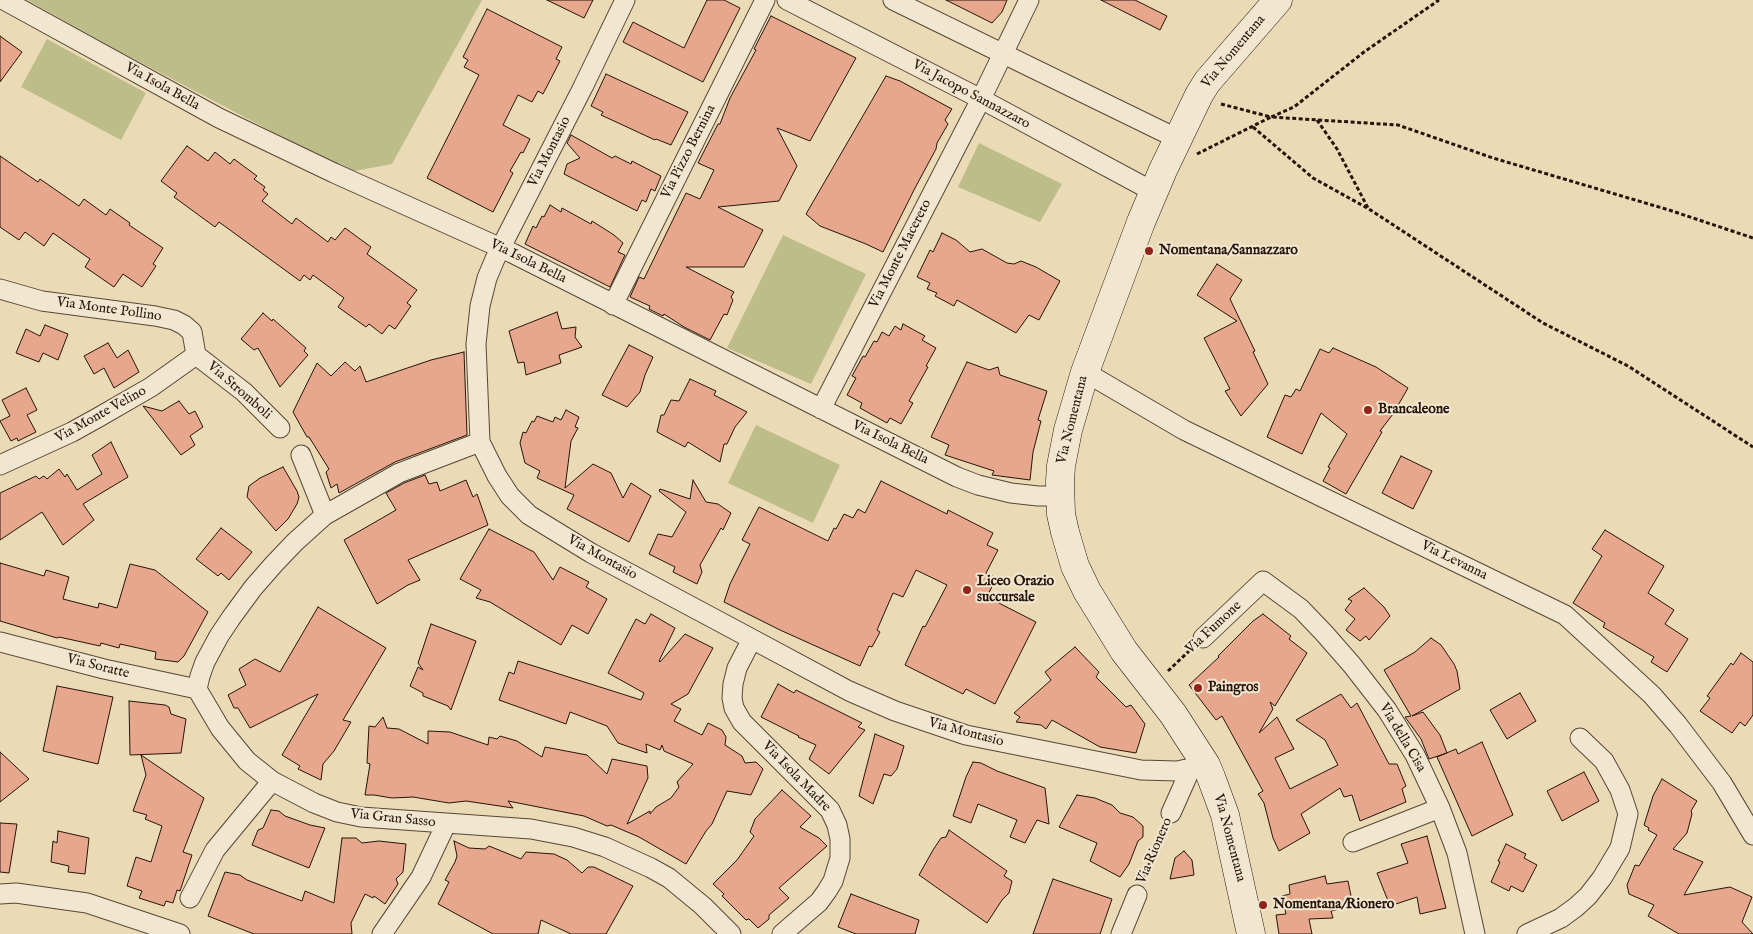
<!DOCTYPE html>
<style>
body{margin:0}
canvas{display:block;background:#eadab6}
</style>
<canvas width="1753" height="934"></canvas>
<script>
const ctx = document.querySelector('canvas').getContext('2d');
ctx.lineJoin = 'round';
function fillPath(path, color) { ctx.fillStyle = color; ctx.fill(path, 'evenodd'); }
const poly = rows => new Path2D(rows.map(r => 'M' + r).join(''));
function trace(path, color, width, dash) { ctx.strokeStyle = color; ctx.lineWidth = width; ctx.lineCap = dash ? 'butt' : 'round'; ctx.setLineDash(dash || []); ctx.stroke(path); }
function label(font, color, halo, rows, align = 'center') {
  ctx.font = font + ' "IM FELL English",serif'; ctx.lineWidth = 4; ctx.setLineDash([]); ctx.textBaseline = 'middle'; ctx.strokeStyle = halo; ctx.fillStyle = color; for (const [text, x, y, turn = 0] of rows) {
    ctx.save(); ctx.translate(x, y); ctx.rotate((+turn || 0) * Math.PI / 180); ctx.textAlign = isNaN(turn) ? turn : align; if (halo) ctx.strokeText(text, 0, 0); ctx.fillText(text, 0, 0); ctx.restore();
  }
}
fillPath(poly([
 [27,0,482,0,392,164,349,172,117,50],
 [47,39,146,93,121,140,21,87],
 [979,143,1062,184,1040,222,958,187],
 [783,235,866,274,811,384,727,348],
 [756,425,840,465,813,523,728,483]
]), '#bdbd89');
const building = poly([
 [547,0,593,0,584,18,547,0],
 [707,0,724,0,740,8,703,82,623,42,633,22,684,48,707,0],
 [946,0,1007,0,1002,12,992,23,946,0],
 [1101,0,1135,0,1167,16,1160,30,1101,0],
 [487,9,562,47,556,59,560,61,543,94,538,91,532,102,518,95,503,125,530,139,523,153,521,152,510,171,513,173,493,212,427,178,479,75,464,67,468,60,463,57,487,9],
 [771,16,856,58,810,141,777,128,797,166,779,201,718,207,763,230,744,267,686,267,734,292,731,297,733,300,727,315,724,314,710,340,684,327,664,314,663,316,649,309,650,306,630,297,639,277,644,279,686,193,700,199,714,170,698,163,718,124,720,124,730,98,756,50,754,49,771,16],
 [0,36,22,52,0,82,0,36],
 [606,74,688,112,671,145,656,139,655,140,601,115,603,112,591,106,606,74],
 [886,76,900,81,952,109,945,120,948,124,937,143,936,149,915,188,883,252,866,244,820,226,806,214,886,76],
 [571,135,612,158,615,156,631,164,632,161,661,176,655,191,651,189,646,202,642,200,637,211,564,174,567,164,580,158,567,143,571,135],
 [187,146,208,161,215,152,230,164,234,159,257,176,254,179,265,187,263,190,268,194,262,201,292,224,296,218,328,242,331,237,335,240,345,228,371,247,367,254,417,290,407,303,411,306,395,329,389,325,382,334,369,324,366,327,338,307,344,298,313,275,310,280,304,275,300,281,219,222,215,227,174,197,177,193,161,181,187,146],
 [0,156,38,182,40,179,79,206,84,199,106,215,110,209,130,223,129,225,163,248,153,264,156,266,142,287,123,274,114,287,85,267,90,259,53,233,44,246,25,232,19,240,0,227,0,156],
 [550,205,561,212,562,208,591,224,592,221,614,235,623,243,618,252,625,255,610,287,525,244,533,226,536,228,542,216,544,217,550,205],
 [942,233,956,240,970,252,982,249,1007,263,1014,264,1021,261,1036,267,1060,281,1039,320,1029,315,1016,333,957,300,954,306,935,296,937,293,927,289,930,283,917,277,930,250,933,252,942,233],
 [1217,264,1242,280,1230,299,1255,351,1253,352,1268,384,1241,416,1225,391,1230,389,1204,338,1237,321,1197,295,1217,264],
 [557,312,562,329,576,327,575,337,582,347,559,355,561,363,526,375,524,362,518,363,509,331,557,312],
 [263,313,272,321,273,319,306,348,304,351,308,355,280,387,258,348,254,350,241,339,263,313],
 [903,324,925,336,922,340,936,348,926,366,928,367,909,401,913,403,901,424,890,418,887,423,860,408,862,403,847,395,856,378,852,376,863,356,865,357,874,341,877,342,882,332,889,336,895,326,901,330,903,324],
 [45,325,68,334,58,360,43,353,39,362,16,353,26,329,40,336,45,325],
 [108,343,117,358,128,350,139,372,114,388,104,368,94,374,84,356,108,343],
 [629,345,653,357,645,375,640,392,627,407,602,395,629,345],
 [1333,348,1376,367,1408,388,1393,414,1380,431,1382,432,1346,494,1323,481,1330,468,1328,467,1347,434,1321,413,1302,454,1267,437,1285,395,1291,397,1296,389,1300,391,1320,349,1329,353,1333,348],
 [464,352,467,435,395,462,339,493,337,484,331,488,326,472,329,469,309,437,307,437,293,412,317,363,331,376,345,362,355,371,360,366,366,382,431,360,464,352],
 [967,362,989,370,998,367,1000,375,1047,391,1038,420,1041,421,1033,452,1030,480,992,475,994,471,945,455,949,445,931,437,967,362],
 [690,379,716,391,714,395,747,412,735,427,727,444,724,444,720,462,688,442,685,447,657,432,661,415,664,415,671,400,679,401,690,379],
 [26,388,37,410,27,415,36,432,18,441,17,438,11,441,0,421,10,416,2,400,26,388],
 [179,401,189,414,195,411,203,427,190,436,195,445,181,455,143,406,162,411,179,401],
 [566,410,579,417,575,427,578,428,571,441,565,488,593,464,611,473,623,498,631,483,651,496,629,542,567,509,574,495,537,478,540,471,525,463,520,443,523,432,526,433,532,421,534,422,537,416,553,422,555,417,561,420,566,410],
 [111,442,128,477,83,504,94,520,63,545,42,512,0,540,0,493,36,476,39,479,44,476,47,479,59,469,65,477,67,474,77,490,102,474,92,455,111,442],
 [1401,456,1432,471,1413,509,1382,493,1401,456],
 [283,467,297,491,299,497,297,504,288,519,276,531,247,497,249,486,260,478,283,467],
 [425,475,429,484,437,482,440,491,466,480,473,497,477,494,488,525,408,560,420,580,408,585,377,604,344,540,396,510,386,493,404,483,425,475],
 [693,480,706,502,718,504,731,513,723,530,721,528,700,565,702,572,697,584,673,572,675,567,649,554,658,534,672,537,686,512,659,491,660,489,690,499,693,480],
 [881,481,947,514,948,510,993,533,987,545,998,550,986,573,996,578,987,597,1036,622,995,704,966,689,963,694,905,665,923,626,925,627,947,585,916,570,903,597,893,593,877,630,880,632,872,647,869,646,860,666,780,630,724,602,730,584,750,544,742,540,759,507,828,541,834,528,836,529,844,514,853,518,858,509,865,513,881,481],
 [221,528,252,552,229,580,221,573,218,576,196,559,221,528],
 [489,529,534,552,553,580,560,567,589,582,586,587,607,599,588,634,572,625,561,645,490,602,476,598,481,590,460,579,489,529],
 [1605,530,1664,566,1648,593,1674,610,1665,624,1688,639,1667,672,1651,662,1654,657,1603,627,1605,623,1573,603,1602,556,1592,549,1605,530],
 [0,563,44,576,46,570,69,577,63,599,98,608,99,603,117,608,130,564,155,570,208,612,184,656,178,662,155,659,156,652,120,644,119,648,101,643,100,646,59,637,57,638,0,621,0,563],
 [1364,588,1384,607,1390,616,1369,640,1366,636,1360,641,1346,630,1355,619,1345,610,1352,601,1348,599,1364,588],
 [318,607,386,648,343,720,351,722,334,751,323,764,321,780,298,769,300,766,282,755,318,694,250,728,238,708,234,708,228,695,246,685,239,669,255,659,280,672,318,607],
 [651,614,675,628,659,661,660,662,685,634,713,648,688,694,671,704,681,709,674,721,702,735,708,723,722,730,726,737,725,745,742,756,745,763,756,762,763,769,751,795,727,791,712,824,706,831,686,864,639,837,611,825,607,826,584,816,508,801,513,808,466,801,449,803,413,797,392,798,374,795,365,795,370,764,367,763,369,726,375,727,383,717,387,728,399,729,428,744,428,731,450,732,488,745,489,737,497,739,500,736,517,741,542,757,545,747,587,755,607,774,612,759,647,766,648,778,627,824,650,811,650,814,656,807,671,798,679,787,677,782,693,764,664,751,662,745,660,750,646,744,647,753,618,743,607,726,570,712,566,724,499,700,509,672,514,674,518,661,641,700,644,693,608,673,636,619,645,624,651,614],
 [1263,614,1291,636,1289,639,1307,653,1275,706,1270,702,1273,709,1259,733,1277,717,1294,749,1275,758,1290,789,1338,765,1325,740,1296,720,1341,694,1351,708,1357,703,1389,764,1397,764,1406,786,1402,789,1406,802,1360,821,1352,795,1344,797,1340,788,1301,814,1310,833,1279,851,1273,838,1264,803,1258,794,1263,791,1222,716,1216,720,1189,685,1219,657,1218,656,1253,621,1263,614],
 [431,624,476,641,451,710,448,706,423,696,423,693,410,686,418,667,423,670,418,663,431,624],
 [1431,638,1441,645,1454,664,1457,671,1460,689,1412,716,1423,712,1440,735,1447,753,1429,759,1421,739,1405,717,1411,716,1384,670,1415,652,1431,638],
 [1075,647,1099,672,1096,677,1126,707,1131,705,1145,724,1136,753,1100,747,1052,720,1046,729,1041,725,1016,722,1020,717,1014,713,1051,680,1045,672,1075,647],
 [1741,653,1753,662,1753,715,1745,726,1740,722,1732,733,1700,711,1710,698,1707,696,1731,663,1733,665,1741,653],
 [778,684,794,693,796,690,862,723,858,727,865,730,829,774,809,759,816,745,798,737,799,736,761,717,778,684],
 [57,686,113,697,98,764,43,751,57,686],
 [1520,693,1536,721,1507,739,1490,710,1520,693],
 [129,701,165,705,169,707,171,714,186,719,181,753,130,755,129,701],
 [875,734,904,746,897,769,891,776,884,774,873,804,859,796,875,734],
 [1482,742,1513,815,1472,836,1437,757,1456,749,1458,754,1482,742],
 [0,752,29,779,0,802,0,752],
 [141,755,204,798,183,852,192,855,180,891,177,890,173,903,166,901,164,906,139,898,142,891,127,886,136,857,151,862,162,826,145,819,147,815,133,811,146,775,141,755],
 [973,762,981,763,997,771,1045,788,1049,824,1037,820,1025,843,1010,837,1017,820,978,804,971,823,953,816,966,777,973,762],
 [1584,772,1599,801,1562,821,1547,791,1584,772],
 [1662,779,1697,801,1691,811,1692,814,1687,833,1673,849,1703,862,1684,895,1730,887,1752,897,1742,922,1753,934,1679,934,1648,916,1654,905,1629,894,1627,885,1635,865,1639,866,1657,835,1648,830,1649,828,1644,825,1653,796,1662,779],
 [782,790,811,816,800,827,819,838,827,846,779,888,789,898,769,915,769,919,758,928,749,919,746,920,722,896,724,894,713,884,737,860,754,836,750,832,755,819,782,790],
 [1077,795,1095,798,1112,805,1120,813,1133,817,1143,826,1143,837,1138,841,1129,864,1120,877,1090,861,1097,843,1059,827,1077,795],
 [271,810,279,811,285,816,310,825,325,828,309,868,252,845,258,830,263,828,271,810],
 [0,823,17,824,9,873,0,872,0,823],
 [949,830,1007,871,1004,876,1012,881,1009,893,1002,900,987,923,919,875,933,850,941,838,946,837,949,830],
 [58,831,89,838,85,874,68,872,69,866,51,862,53,841,57,843,58,831],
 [1427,836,1446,908,1420,914,1417,897,1390,906,1377,873,1408,863,1401,844,1427,836],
 [342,838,356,838,362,843,379,841,406,844,403,872,396,879,398,884,385,904,374,896,373,898,365,894,351,923,352,934,254,934,208,916,225,872,240,875,247,880,302,901,305,891,334,903,342,838],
 [454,841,469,848,485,849,489,846,521,859,526,852,554,854,567,860,582,873,588,867,594,867,633,886,606,934,571,934,541,920,538,934,493,934,438,904,449,882,445,880,455,862,457,856,454,841],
 [1506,844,1526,854,1524,858,1537,865,1523,892,1511,886,1509,891,1491,882,1500,862,1498,861,1506,844],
 [1184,851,1192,860,1194,875,1170,879,1175,858,1184,851],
 [1325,876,1327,884,1348,881,1353,906,1331,911,1333,918,1309,919,1312,934,1279,934,1276,915,1286,914,1282,896,1290,894,1289,885,1325,876],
 [1053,879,1112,899,1100,934,1033,934,1053,879],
 [851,894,919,920,915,934,856,934,838,927,851,894]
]);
fillPath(building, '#e6a78c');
trace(building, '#28140b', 1);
const street = poly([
 [4,0,219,118,334,173,512,253,957,477,978,485,1011,493,1038,496,1060,496],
 [625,0,583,87,495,259,487,278,480,306,476,344,480,442,497,476,510,496,529,515,591,553,752,639,849,691,895,711,966,735,1141,770,1177,771,1206,765],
 [787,0,981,99,1154,192],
 [893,0,1178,139],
 [0,289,42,301,155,316,174,320,184,325,192,332,196,355],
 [613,305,765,0],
 [196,355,244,392,280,428],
 [1085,372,1184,430,1565,615,1652,695,1678,725,1722,783,1753,835],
 [821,409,981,99,1029,0],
 [480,442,399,473,325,515,295,542,274,564,253,588,231,618,219,636,205,662,200,676,197,689,220,728,247,761,272,781,314,803,337,812,361,817,531,829,573,837,605,847,651,868,669,878,703,906,731,934],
 [301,455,325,515],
 [0,465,72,432,99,417,151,387,196,355],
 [1203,638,1263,581,1301,609,1324,633,1352,665,1387,710,1415,755,1440,808,1457,853,1475,934],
 [752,639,737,668,733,684,732,698,734,708,742,722,830,810,837,825,840,839,840,858,833,881,827,891,819,902,782,934],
 [0,642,104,669,197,689],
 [1171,813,1191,768],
 [1353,842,1440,808],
 [0,894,16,893,87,903,180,934],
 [190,898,215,850,272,781],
 [382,934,421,877,446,824],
 [1121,934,1137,895],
 [1527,934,1561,918,1576,907,1588,896,1602,878,1620,848,1628,814,1620,790,1604,761,1580,738]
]);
const secondary = poly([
 [1251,934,1225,815,1211,777,1206,765,1173,714,1124,651,1087,591,1075,566,1065,532,1061,514,1060,481,1061,466,1068,430,1085,372,1141,222,1163,170,1199,95,1207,82,1278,0]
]);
trace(street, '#584636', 21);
trace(secondary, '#28140b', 29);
trace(poly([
 [1221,104,1271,117,1294,107,1364,52,1439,0],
 [1317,120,1337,149,1368,208],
 [1253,127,1313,178,1369,209,1543,323,1628,366,1753,447],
 [1197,154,1271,117,1398,125,1493,158,1669,210,1753,238],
 [1168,671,1189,651],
 [1143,879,1164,830]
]), '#28140b', 3, [4, 2.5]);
trace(street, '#f1e7d0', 19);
trace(secondary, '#f1e7d0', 28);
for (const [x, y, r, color] of [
 [1149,251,5,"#8f2418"],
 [1368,410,5,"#8f2418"],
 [967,590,5,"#8f2418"],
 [1198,688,5,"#8f2418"],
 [1263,905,5,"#8f2418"]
]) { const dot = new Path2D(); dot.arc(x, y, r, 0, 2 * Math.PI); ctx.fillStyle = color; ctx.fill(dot); trace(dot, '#f1e7d0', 2); }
label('14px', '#28140b', '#f1e7d0', [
 ["Via Nomentana",1234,52,-50],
 ["Via Isola Bella",162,87,29],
 ["Via Jacopo Sannazzaro",971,95,28],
 ["Via Montasio",550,152,-63],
 ["Via Pizzo Bernina",689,152,-63],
 ["Via Monte Macereto",901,254,-63],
 ["Via Isola Bella",528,262,26],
 ["Via Monte Pollino",109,310,8],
 ["Via Stromboli",239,391,41],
 ["Via Monte Velino",101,415,-29],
 ["Via Nomentana",1073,420,-76],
 ["Via Isola Bella",890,443,26],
 ["Via Montasio",602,558,29],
 ["Via Levanna",1454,561,26],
 ["Via Fumone",1214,628,-43],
 ["Via Soratte",98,667,14],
 ["Via Montasio",966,733,15],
 ["Via della Cisa",1402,738,59],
 ["Via Isola Madre",796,777,46],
 ["Via Gran Sasso",393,819,6],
 ["Via Nomentana",1229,838,75],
 ["Via Rionero",1155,851,-67]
]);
label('bold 14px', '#28140b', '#f1e7d0', [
 ["Nomentana/Sannazzaro",1159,251],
 ["Brancaleone",1378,410],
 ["Liceo Orazio",977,582],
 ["succursale",977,598],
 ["Paingros",1208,688],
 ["Nomentana/Rionero",1273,905]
], 'left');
</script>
